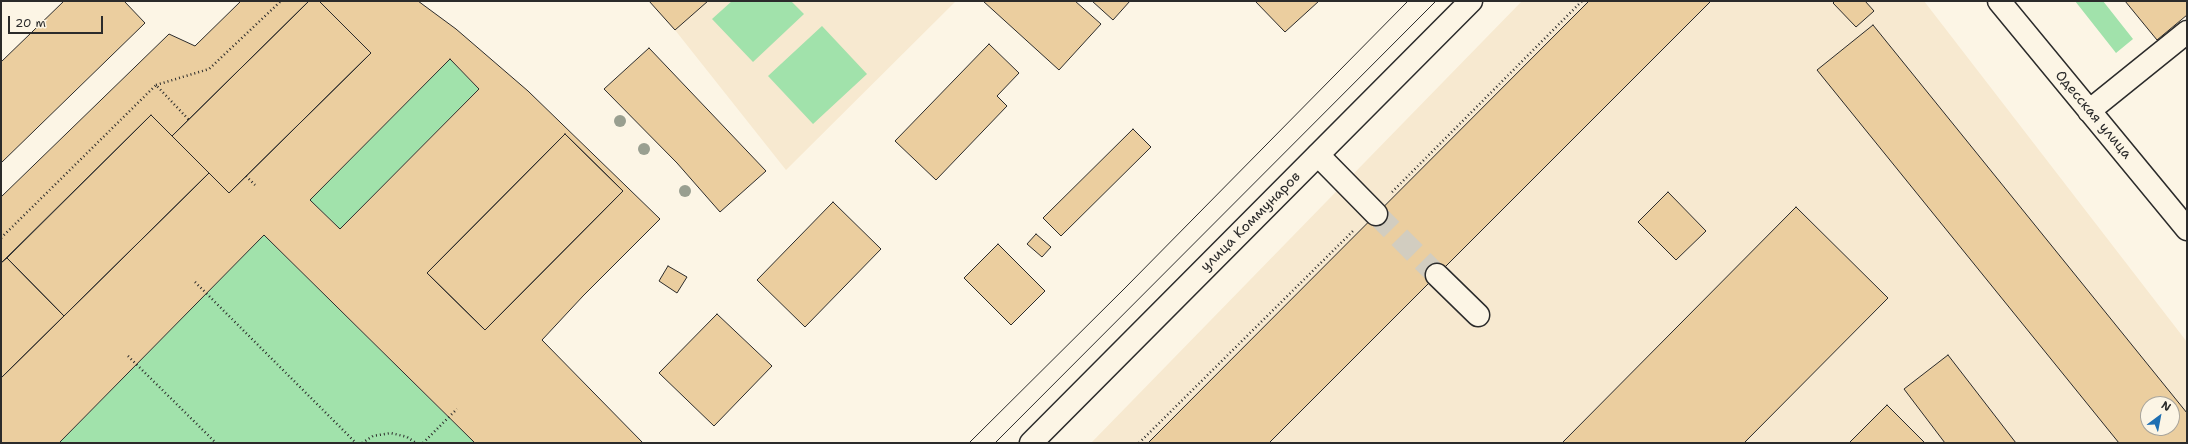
<!DOCTYPE html>
<meta charset="utf-8">
<style>
body{margin:0}
#map{position:relative;width:2188px;height:444px;overflow:hidden;background:#fcf5e5;font-family:"Shantell Sans",sans-serif}
canvas{display:block}
.frame{position:absolute;inset:0;border:2px solid #2b2b2b;pointer-events:none}
.north{position:absolute;left:2140px;top:396px;width:40px;height:40px;box-sizing:border-box;background:#fcf5e5;border:1px solid #a8a49b;border-radius:50%;rotate:32deg;font-size:11px;font-weight:700;line-height:16px;text-align:center;color:#2b2b2b}
.north::after{content:'';display:block;margin:auto;width:14px;height:18px;background:#1f6fb2;clip-path:polygon(50% 0,100% 100%,50% 72%,0 100%)}
.scale{position:absolute;left:8px;top:16px;width:95px;height:18px;box-sizing:border-box;border:2px solid #2b2b2b;border-top:0;padding-left:5px;font-size:12px;line-height:14px;white-space:nowrap;color:#2b2b2b;-webkit-text-stroke:3px #fcf5e5;paint-order:stroke}
</style>
<div id="map">
<canvas width="2188" height="444"></canvas>
<div class="frame"></div>
<div class="north">N</div>
<div class="scale">20 m</div>
</div>
<script>
const ctx = document.querySelector('canvas').getContext('2d');
ctx.lineJoin = 'round';
function fillPath(path, color) { ctx.fillStyle = color; ctx.fill(path, 'evenodd'); }
const poly = rows => new Path2D(rows.map(r => 'M' + r).join(''));
function trace(path, color, width, dash) { ctx.strokeStyle = color; ctx.lineWidth = width; ctx.lineCap = dash ? 'butt' : 'round'; ctx.setLineDash(dash || []); ctx.stroke(path); }
function label(font, color, halo, rows, align = 'center') {
  ctx.font = font + ' "Shantell Sans",sans-serif'; ctx.lineWidth = 3.5; ctx.setLineDash([]); ctx.textBaseline = 'middle'; ctx.strokeStyle = halo; ctx.fillStyle = color; for (const [text, x, y, turn = 0] of rows) {
    ctx.save(); ctx.translate(x, y); ctx.rotate((+turn || 0) * Math.PI / 180); ctx.textAlign = isNaN(turn) ? turn : align; if (halo) ctx.strokeText(text, 0, 0); ctx.fillText(text, 0, 0); ctx.restore();
  }
}
fillPath(poly([
 [649,1,956,1,786,170,675,30],
 [1522,1,1924,1,2187,342,2187,443,1091,443],
 [2148,404,2172,404,2172,428,2148,428]
]), '#f7e9d0');
fillPath(poly([
 [732,1,791,1,804,14,753,62,712,19],
 [2075,1,2103,1,2133,39,2116,53],
 [822,26,867,74,813,124,768,76],
 [450,59,479,89,340,229,310,200],
 [264,235,475,443,59,443]
]), '#a1e2ab');
const building = poly([
 [64,1,124,1,145,23,1,163,1,62,64,1],
 [241,1,309,1,172,136,151,115,1,263,1,197,169,34,195,46,241,1],
 [309,1,319,1,371,53,229,193,172,136,309,1],
 [319,1,418,1,456,29,528,91,660,219,583,296,542,340,643,443,475,443,264,235,59,443,1,443,1,378,209,173,229,193,371,53,319,1],
 [450,59,479,89,340,229,310,200,450,59],
 [565,134,623,191,485,330,427,273,565,134],
 [649,1,708,1,675,30,649,1],
 [983,1,1075,1,1101,24,1059,70,983,1],
 [1092,1,1130,1,1113,20,1092,1],
 [1255,1,1319,1,1285,32,1255,1],
 [1589,1,1711,1,1269,443,1148,443,1589,1],
 [1835,1,1865,1,1874,11,1856,27,1833,3,1835,1],
 [2125,1,2187,1,2187,15,2157,40,2125,1],
 [1873,25,2187,413,2187,443,2119,443,1817,70,1873,25],
 [2148,404,2172,404,2172,428,2148,428,2148,404],
 [989,44,1019,73,997,96,1007,106,936,180,895,141,989,44],
 [649,48,766,171,720,212,677,163,604,89,649,48],
 [151,115,209,173,64,316,7,258,151,115],
 [1133,129,1151,147,1061,236,1043,218,1133,129],
 [565,134,623,191,485,330,427,273,565,134],
 [1668,192,1706,231,1676,260,1638,222,1668,192],
 [833,202,881,249,805,327,757,280,833,202],
 [1796,207,1888,298,1744,443,1562,443,1796,207],
 [1036,234,1051,247,1042,257,1027,244,1036,234],
 [998,244,1045,291,1011,325,964,278,998,244],
 [7,258,64,316,1,378,1,263,7,258],
 [668,266,687,277,677,293,659,281,668,266],
 [717,314,772,366,714,426,659,373,717,314],
 [1948,355,2016,443,1945,443,1904,389,1948,355],
 [1887,405,1925,443,1849,443,1887,405]
]);
fillPath(building, '#ebce9f');
trace(building, '#2b2b2b', 1);
trace(poly([
 [1376,214,1437,275]
]), '#d2cdc0', 22, [22, 11]);
const minor = poly([
 [1999,1,2187,229],
 [2089,111,2187,32],
 [1318,155,1376,214],
 [1437,275,1478,315]
]);
const major = poly([
 [1031,443,1471,1]
]);
trace(minor, '#2b2b2b', 25);
trace(major, '#2b2b2b', 25);
trace(poly([
 [156,85,209,69,281,1],
 [246,176,255,185],
 [1392,192,1582,1],
 [1,238,156,85,189,120],
 [195,282,356,443],
 [128,356,216,443],
 [362,443,373,436,391,433,407,437,416,443],
 [423,443,457,409],
 [1139,443,1353,231]
]), '#2b2b2b', 2.5, [1, 3]);
trace(minor, '#fcf5e5', 22);
trace(major, '#fcf5e5', 22);
trace(poly([
 [969,443,1125,288,1408,1],
 [995,443,1436,1]
]), '#2b2b2b', 1);
ctx.fillStyle = '#999f90';
for (const [x, y] of [
 [620,121],
 [644,149],
 [685,191]
]) { ctx.beginPath(); ctx.arc(x, y, 6, 0, 2 * Math.PI); ctx.fill(); }
label('14px', '#2b2b2b', '#fcf5e5', [
 ["Одесская улица",2093,115,50],
 ["улица Коммунаров",1251,222,-45]
]);
</script>
